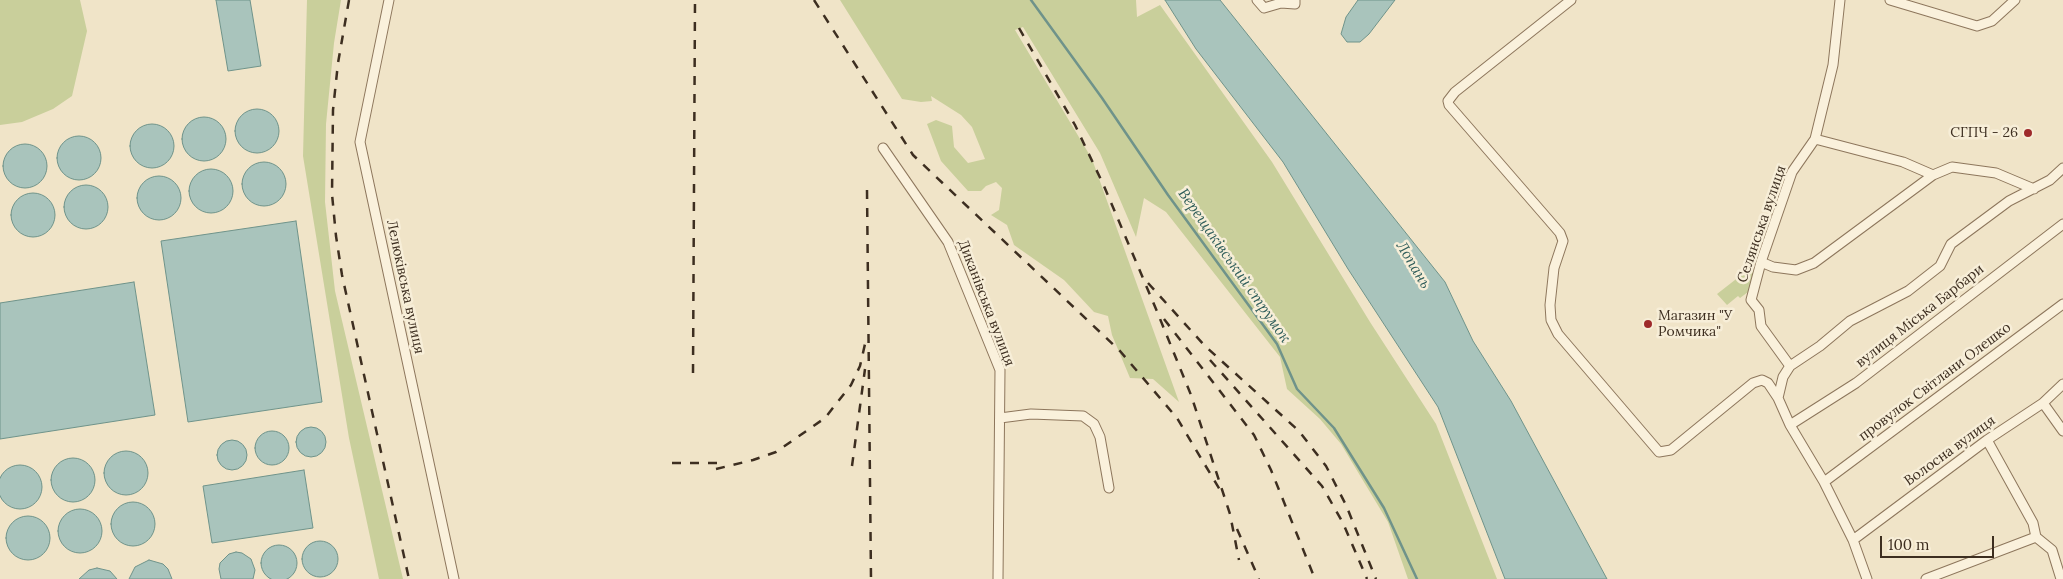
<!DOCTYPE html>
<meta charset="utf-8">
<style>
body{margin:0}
#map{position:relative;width:2063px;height:579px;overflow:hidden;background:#f0e4c8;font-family:Lora,serif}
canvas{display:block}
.scale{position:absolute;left:1880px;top:536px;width:114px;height:22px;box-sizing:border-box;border:2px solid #3d2e20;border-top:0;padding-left:6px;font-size:15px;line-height:18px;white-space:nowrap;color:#3d2e20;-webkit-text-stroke:4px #f7eed8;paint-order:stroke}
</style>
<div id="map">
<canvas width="2063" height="579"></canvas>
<div class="scale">100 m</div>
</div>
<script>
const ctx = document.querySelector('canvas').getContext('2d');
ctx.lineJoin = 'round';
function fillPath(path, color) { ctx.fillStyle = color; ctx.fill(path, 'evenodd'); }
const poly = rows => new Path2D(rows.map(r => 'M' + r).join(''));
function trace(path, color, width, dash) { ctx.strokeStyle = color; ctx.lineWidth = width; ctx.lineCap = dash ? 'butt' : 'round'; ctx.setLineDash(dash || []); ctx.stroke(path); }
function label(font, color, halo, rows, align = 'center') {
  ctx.font = font + ' Lora,serif'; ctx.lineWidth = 5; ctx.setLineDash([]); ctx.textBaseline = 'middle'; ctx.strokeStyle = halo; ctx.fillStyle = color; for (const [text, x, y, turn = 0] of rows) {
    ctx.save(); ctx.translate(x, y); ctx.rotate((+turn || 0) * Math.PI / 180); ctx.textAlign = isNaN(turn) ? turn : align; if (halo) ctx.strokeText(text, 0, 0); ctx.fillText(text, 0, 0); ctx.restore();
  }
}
fillPath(poly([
 [0,0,80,0,87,31,72,96,53,109,22,122,0,125],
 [307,0,341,0,334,43,326,124,325,202,335,291,403,579,379,579,349,438,303,156],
 [840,0,1136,0,1137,17,1160,5,1272,162,1370,322,1436,424,1497,579,1408,579,1388,522,1341,444,1320,419,1287,389,1280,357,1166,212,1144,198,1136,237,1100,153,1023,27,1015,30,1092,159,1179,402,1153,379,1130,378,1112,335,1108,316,1094,312,1064,280,1014,245,1007,225,991,215,999,210,1002,188,996,182,986,186,981,191,968,191,941,161,927,124,936,120,952,126,954,147,968,163,985,159,972,127,961,115,931,96,932,101,921,102,902,99],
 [1749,269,1755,272,1753,283,1750,285,1752,289,1740,298,1738,296,1727,305,1717,294]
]), '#c9cf9b');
const water = poly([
 [216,0,250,0,261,66,228,71,216,0],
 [1165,0,1220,0,1445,282,1473,341,1511,401,1607,579,1505,579,1438,407,1348,269,1283,162,1196,49,1165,0],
 [1358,0,1395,0,1369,34,1360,42,1347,42,1341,34,1346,17,1358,0],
 '235 131a22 22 0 1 1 44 0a22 22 0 1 1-44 0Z',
 '182 139a22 22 0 1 1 44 0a22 22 0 1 1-44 0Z',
 '130 146a22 22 0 1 1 44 0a22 22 0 1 1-44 0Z',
 '57 158a22 22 0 1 1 44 0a22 22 0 1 1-44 0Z',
 '3 166a22 22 0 1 1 44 0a22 22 0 1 1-44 0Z',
 '242 184a22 22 0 1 1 44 0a22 22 0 1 1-44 0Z',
 '189 191a22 22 0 1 1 44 0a22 22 0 1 1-44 0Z',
 '137 198a22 22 0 1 1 44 0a22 22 0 1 1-44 0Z',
 '64 207a22 22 0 1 1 44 0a22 22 0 1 1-44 0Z',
 '11 215a22 22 0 1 1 44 0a22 22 0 1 1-44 0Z',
 [296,221,322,402,188,422,161,241,296,221],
 [134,282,155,415,0,439,0,303,134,282],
 '296 442a15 15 0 1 1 30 0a15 15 0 1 1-30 0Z',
 '255 448a17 17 0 1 1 34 0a17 17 0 1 1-34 0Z',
 '217 455a15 15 0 1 1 30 0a15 15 0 1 1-30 0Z',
 '104 473a22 22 0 1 1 44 0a22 22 0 1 1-44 0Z',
 '51 480a22 22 0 1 1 44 0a22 22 0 1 1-44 0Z',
 '-2 487a22 22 0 1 1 44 0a22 22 0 1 1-44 0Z',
 [304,470,313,528,212,543,203,486,304,470],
 '111 524a22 22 0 1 1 44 0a22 22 0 1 1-44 0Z',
 '58 531a22 22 0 1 1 44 0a22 22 0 1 1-44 0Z',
 '6 538a22 22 0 1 1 44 0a22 22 0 1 1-44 0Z',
 '302 559a18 18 0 1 1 36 0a18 18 0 1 1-36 0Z',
 '261 563a18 18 0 1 1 36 0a18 18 0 1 1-36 0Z',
 [236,552,242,553,251,559,255,570,253,579,221,579,219,569,220,563,229,554,236,552],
 [149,560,163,564,168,569,172,579,129,579,135,567,149,560],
 [97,568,110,571,117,579,79,579,89,570,97,568]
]);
fillPath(water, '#a9c4bc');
trace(water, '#6f938a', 1);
trace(poly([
 [1031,0,1102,98,1168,195,1277,344,1297,389,1334,428,1384,508,1417,579]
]), '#6f938a', 2.5);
const minor = poly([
 [389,0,360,142,454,579],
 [1257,0,1264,8,1281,3,1295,4,1295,0],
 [1571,0,1455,92,1448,101,1449,105,1560,233,1563,241,1554,268,1550,305,1551,320,1558,334,1659,452,1671,450,1753,383,1762,380,1768,383,1778,398],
 [1840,0,1833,65,1815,139,1792,172,1761,262,1751,300,1759,310,1761,326,1790,366,1783,377,1778,398,1790,425,1824,482,1853,540,1867,579],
 [1890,0,1977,26,1992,21,2015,0],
 [1815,139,1903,162,1933,175],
 [883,148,948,242,1000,370,998,579],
 [1761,262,1773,267,1796,270,1814,263,1933,175,1952,167,1996,173,2034,189],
 [1790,366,1820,346,1850,321,1908,291,1940,266,1951,244,2009,201,2050,180,2063,168],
 [2043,403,2063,431],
 [1000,418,1031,414,1083,416,1094,424,1100,437,1109,488],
 [1790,425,1856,383,2063,224],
 [1987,440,2033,523,2036,537,2052,550,2061,579],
 [1824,482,2063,304],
 [1853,540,1987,440,2043,403,2063,384],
 [1926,579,2036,537]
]);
trace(minor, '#8d765c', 11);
trace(minor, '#faf1dc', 9);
trace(poly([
 [349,0,338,63,333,110,332,194,336,236,342,275,409,579],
 [814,0,913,155,1120,351,1177,418,1223,495],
 [1019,28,1075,125,1104,186,1156,309,1191,395,1230,514,1239,560],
 [867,190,871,579],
 [1148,283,1205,346,1299,431,1326,466,1346,505,1376,579],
 [1164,319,1254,435,1271,470,1315,579],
 [1210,360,1322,486,1343,523,1367,579],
 [693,373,695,0],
 [672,463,726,463],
 [852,466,865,369],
 [716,469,753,460,776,452,825,418,851,385,860,366,865,344],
 [1237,529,1259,579]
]), '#3d2e20', 2.5, [9, 9]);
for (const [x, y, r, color] of [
 [2028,133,5,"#9e2a2b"],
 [1648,324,5,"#9e2a2b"]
]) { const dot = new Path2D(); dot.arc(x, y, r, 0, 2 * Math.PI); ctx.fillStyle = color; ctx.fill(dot); trace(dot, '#f7eed8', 2); }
label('14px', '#3d2e20', '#f7eed8', [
 ["СГПЧ - 26",2018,133],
 ["Магазин \"У",1658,316,"left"],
 ["Ромчика\"",1658,332,"left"]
], 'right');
label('14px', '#3d2e20', '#f7eed8', [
 ["Селянська вулиця",1762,224,-71],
 ["Лелюківська вулиця",405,287,78],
 ["Диканівська вулиця",986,303,69],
 ["вулиця Міська Барбари",1920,316,-38],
 ["провулок Світлани Олешко",1935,382,-37],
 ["Волосна вулиця",1950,451,-36]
]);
label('italic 15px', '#2f5d5a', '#f7eed8', [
 ["Лопань",1413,265,59],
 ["Верещаківський струмок",1234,266,55]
]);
</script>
